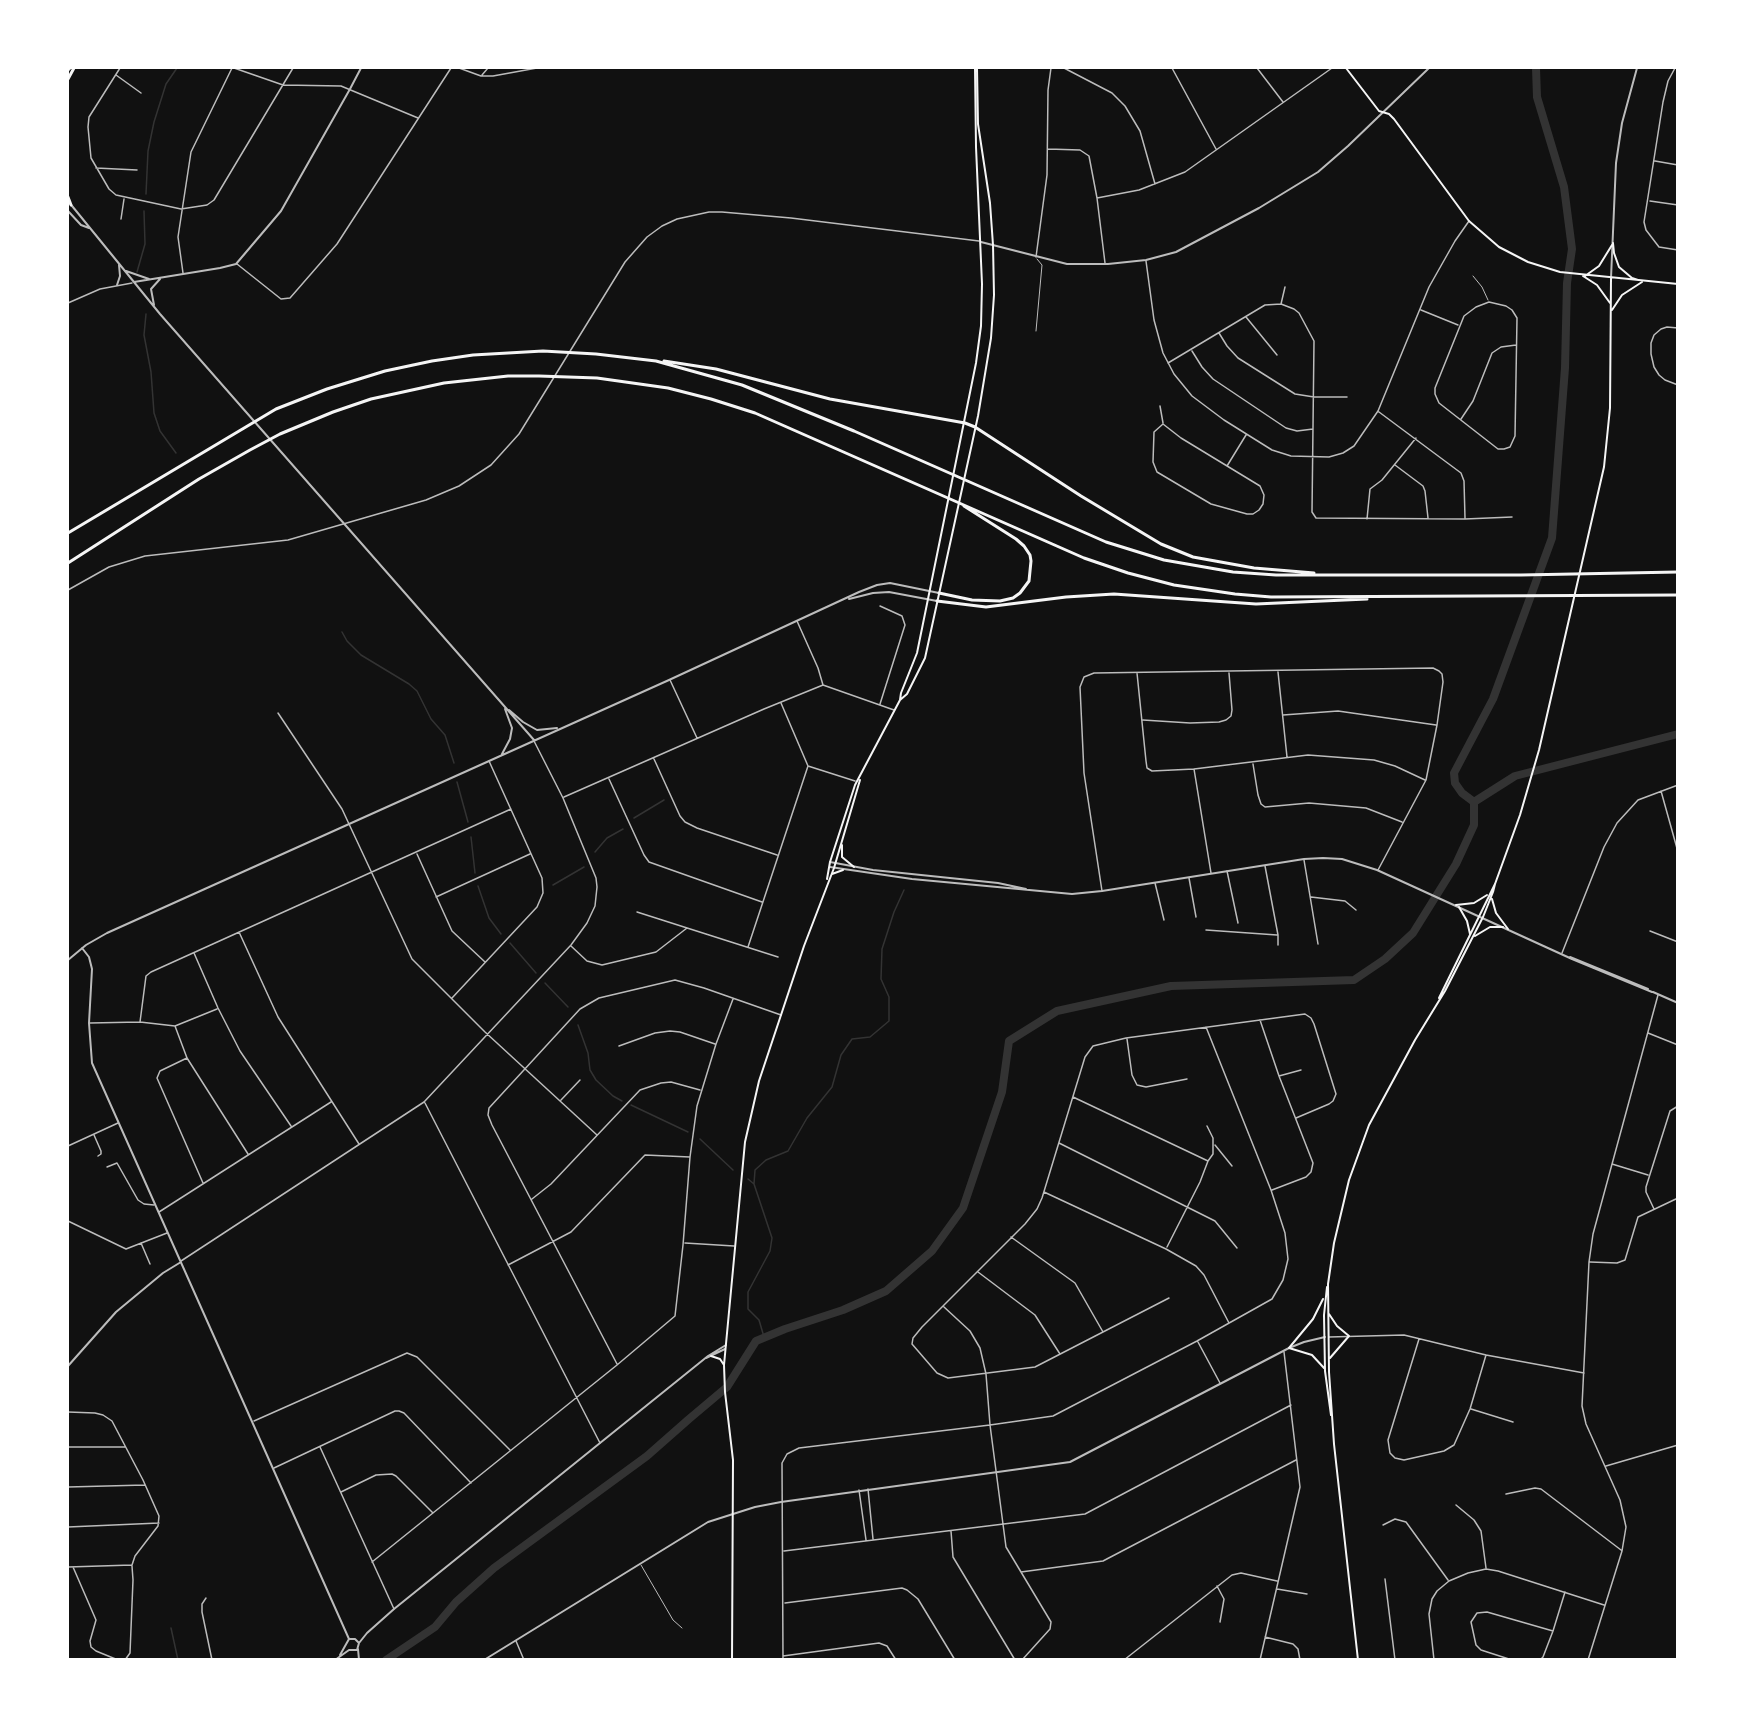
<!DOCTYPE html>
<style>
body{margin:0}
#map{position:relative;width:1745px;height:1727px;overflow:hidden;background:#111;font-family:Montserrat,sans-serif}
canvas{display:block}
.frame{position:absolute;inset:0;border:69px solid #fff;pointer-events:none}
</style>
<div id="map">
<canvas width="1745" height="1727"></canvas>
<div class="frame"></div>
</div>
<script>
const ctx = document.querySelector('canvas').getContext('2d');
ctx.lineJoin = 'round';
const poly = rows => new Path2D(rows.map(r => 'M' + r).join(''));
function trace(path, color, width, dash) { ctx.strokeStyle = color; ctx.lineWidth = width; ctx.lineCap = dash ? 'butt' : 'round'; ctx.setLineDash(dash || []); ctx.stroke(path); }
trace(poly([
 [146,194,148,151,154,122,166,84,177,68],
 [137,272,145,244,144,211],
 [146,314,144,335,151,372,154,413,160,431,176,453],
 [342,632,347,641,361,655,409,684,417,691,431,719,445,735,454,763],
 [457,782,468,822],
 [634,818,664,800],
 [471,837,475,873],
 [595,852,607,838,623,829],
 [553,885,584,867],
 [478,886,489,918,501,934],
 [510,943,536,973],
 [545,983,568,1007],
 [578,1025,588,1053,590,1070,596,1080,613,1096,622,1101],
 [631,1105,688,1132],
 [700,1139,733,1170],
 [748,1179,754,1184],
 [764,1337,759,1320,748,1309,748,1292,770,1251,772,1238,754,1184,755,1170,766,1160,788,1151,807,1118,832,1087,841,1055,852,1039,870,1037,889,1021,889,997,881,979,882,949,894,912,904,890],
 [171,1628,178,1660]
]), '#333', 1.5);
trace(poly([
 [1474,802,1462,793,1455,783,1454,773,1493,699,1552,538,1565,368,1567,283,1572,249,1564,187,1537,97,1536,68],
 [386,1660,435,1627,456,1602,494,1568,647,1456,689,1419,727,1387,756,1341,785,1329,843,1310,886,1291,932,1251,963,1208,1002,1092,1009,1041,1057,1011,1171,986,1354,980,1385,959,1413,933,1456,864,1474,825,1474,802,1515,776,1678,734]
]), '#333', 8);
trace(poly([
 [1473,276,1482,287,1488,300],
 [1036,331,1042,265,1037,259],
 [641,1565,673,1620,682,1628]
]), '#bcbcbc', 1);
trace(poly([
 [120,68,89,117,88,127,91,158,109,189,116,195,181,209,207,205,214,200,293,68],
 [234,68,283,85,341,86,418,118],
 [459,68,481,76,493,76,537,68],
 [1064,68,1112,93,1125,106,1140,131,1155,184],
 [1172,68,1216,149],
 [1257,68,1283,102],
 [1675,68,1668,81,1663,102,1644,222,1646,230,1659,247,1678,250],
 [116,75,141,93],
 [482,75,488,68],
 [1048,149,1080,150,1089,156,1097,198,1105,263],
 [1655,161,1678,165],
 [96,168,137,170],
 [1097,198,1139,190,1185,172,1332,68],
 [1650,201,1678,205],
 [121,219,124,199],
 [1036,257,1047,175,1048,90,1051,68],
 [1146,261,1154,320,1163,353,1174,374,1192,396,1224,420,1272,450,1291,456,1329,457,1343,453,1354,446,1378,411,1429,287,1455,241,1469,221],
 [237,264,281,299,290,298,337,244,451,68],
 [183,273,178,237,191,152,232,68],
 [1489,302,1506,306,1512,310,1517,318,1515,436,1510,447,1504,449,1498,449,1439,403,1435,394,1435,388,1464,316,1476,307,1489,302],
 [68,303,100,289,132,283],
 [1281,304,1285,287],
 [1421,310,1458,325],
 [1246,317,1277,355],
 [1678,328,1667,327,1661,329,1654,335,1651,343,1651,354,1654,367,1659,375,1665,380,1678,385],
 [1219,333,1227,346,1238,358,1295,394,1314,397,1347,397],
 [1192,351,1202,367,1213,379,1286,428,1297,431,1313,429],
 [1168,363,1265,305,1281,304,1294,309,1299,313,1314,341,1312,512,1316,518,1465,519,1512,517],
 [1160,406,1163,423],
 [1379,412,1461,473,1464,481,1465,518],
 [1461,419,1473,401,1492,353,1501,347,1516,345],
 [1163,424,1181,438,1260,486,1264,495,1263,504,1259,510,1253,514,1247,514,1211,504,1157,472,1153,462,1154,432,1163,424],
 [1395,465,1423,486,1425,491,1428,518],
 [1227,466,1246,435],
 [1367,519,1370,489,1382,480,1416,438],
 [68,590,109,567,145,556,288,540,426,500,459,486,491,465,519,434,625,262,647,237,662,226,677,219,709,212,722,212,791,218,979,241],
 [880,606,902,616,905,625,880,704],
 [797,621,818,668,823,685,894,710],
 [1278,672,1287,757],
 [1137,673,1146,761,1147,768,1152,771,1194,769,1308,755,1374,760,1395,766,1425,780],
 [670,680,697,738],
 [781,703,808,766,855,781],
 [278,713,342,809,412,959,485,1032,597,1135],
 [1283,715,1338,711,1436,725],
 [1143,720,1190,723,1219,722,1226,720,1231,716,1232,710,1229,673],
 [654,759,680,816,685,822,697,828,777,855],
 [1253,764,1258,795,1261,804,1265,807,1309,803,1366,808,1402,822],
 [1194,769,1211,873],
 [609,779,644,855,649,862,762,902],
 [1661,791,1678,852],
 [564,797,764,709,823,685],
 [417,854,452,931,485,962],
 [1304,860,1318,944],
 [1265,866,1278,935,1278,945],
 [1227,871,1238,923],
 [1189,878,1196,917],
 [1155,883,1164,920],
 [1102,891,1084,773,1080,687,1084,677,1094,673,1433,668,1439,671,1442,674,1443,682,1437,725,1426,780,1378,870],
 [436,897,530,854],
 [1311,897,1345,901,1356,910],
 [637,912,778,957],
 [1206,930,1277,935],
 [1650,931,1678,942],
 [239,932,278,1017,359,1144],
 [571,946,587,961,602,965,656,952,687,928],
 [748,947,808,766],
 [194,953,218,1008,240,1051,291,1126],
 [1562,953,1604,847,1617,823,1638,800,1678,785],
 [452,998,537,907,543,893,542,878,489,761],
 [1260,1020,1279,1076,1313,1163,1311,1172,1306,1177,1272,1190],
 [140,1022,146,976,151,972,511,809],
 [90,1023,140,1022,175,1026,217,1009],
 [175,1026,187,1058,248,1154],
 [1648,1033,1678,1045],
 [1127,1039,1132,1075,1137,1085,1146,1087,1187,1079],
 [619,1046,655,1033,670,1031,680,1032,715,1044],
 [187,1058,160,1071,157,1078,203,1183],
 [1279,1076,1301,1070],
 [1073,1097,1208,1161],
 [561,1100,580,1080],
 [425,1103,600,1443],
 [94,1135,101,1151,101,1154,98,1156],
 [1059,1143,1215,1221,1237,1248],
 [1215,1145,1232,1166],
 [68,1146,118,1123],
 [1612,1164,1648,1175],
 [107,1167,117,1163,138,1200,144,1204,154,1205],
 [1044,1192,1166,1249,1196,1266,1204,1275,1229,1323],
 [532,1199,551,1184,640,1090,661,1083,671,1082,700,1090],
 [1654,1209,1646,1192,1646,1187,1670,1111,1678,1106],
 [159,1212,331,1102],
 [68,1221,126,1249,167,1233],
 [1011,1237,1075,1283,1103,1332],
 [141,1243,150,1264],
 [685,1243,734,1246],
 [1167,1247,1200,1182,1208,1161,1213,1154,1213,1138,1207,1126],
 [181,1261,424,1102,571,945,587,923,595,906,597,887,596,878,563,798,534,741],
 [1590,1262,1617,1263,1625,1260,1638,1217,1678,1198],
 [508,1265,571,1232,645,1155,690,1157],
 [978,1272,1035,1315,1060,1354],
 [1169,1298,1035,1367,948,1378,937,1373,912,1344,913,1338,922,1327,1025,1224,1037,1209,1042,1198,1085,1057,1093,1046,1126,1038,1305,1014,1311,1018,1314,1024,1336,1094,1333,1101,1329,1104,1296,1118],
 [944,1307,970,1331,980,1348,986,1374,990,1425,1006,1547,1051,1622,1050,1629,1022,1660],
 [1329,1337,1404,1335,1486,1355,1584,1373],
 [1419,1339,1388,1440,1390,1453,1395,1458,1404,1460,1444,1451,1454,1445,1470,1409,1486,1355],
 [1198,1342,1220,1383],
 [617,1364,492,1125,488,1115,489,1108,580,1009,599,998,675,980,704,988,781,1015],
 [1471,1409,1513,1422],
 [68,1412,95,1413,103,1415,112,1421,143,1480,159,1516,158,1526,135,1556,132,1565,68,1567],
 [254,1421,407,1353,417,1357,510,1450],
 [68,1447,125,1447],
 [320,1447,394,1609],
 [1606,1466,1678,1445],
 [274,1468,395,1411,399,1411,404,1413,471,1483],
 [68,1487,145,1485],
 [868,1489,873,1539],
 [859,1490,866,1540],
 [341,1492,376,1475,392,1474,396,1476,433,1513],
 [1506,1494,1535,1488,1541,1489,1621,1550],
 [1456,1505,1474,1520,1481,1531,1486,1568],
 [1383,1525,1395,1519,1406,1522,1448,1580],
 [68,1527,159,1523],
 [951,1531,953,1557,1015,1660],
 [784,1551,1085,1514,1291,1405],
 [372,1562,617,1365,675,1316,683,1245,690,1157,697,1106,716,1044,733,999],
 [73,1567,96,1620,90,1641,91,1647,96,1651,118,1660],
 [1021,1572,1103,1561,1296,1460],
 [1385,1579,1395,1660],
 [1217,1586,1224,1599,1220,1622],
 [1277,1589,1307,1594],
 [206,1598,202,1604,202,1612,212,1660],
 [785,1603,902,1588,907,1590,918,1599,955,1660],
 [1265,1637,1293,1644,1298,1649,1300,1660],
 [516,1641,524,1660],
 [783,1656,879,1643,887,1646,896,1660],
 [125,1660,130,1653,133,1580,132,1566],
 [783,1660,782,1463,787,1454,799,1448,990,1425,1053,1416,1197,1341,1272,1299,1283,1280,1288,1259,1285,1233,1271,1190,1206,1027],
 [1124,1660,1232,1575,1241,1573,1277,1581],
 [1260,1660,1300,1487,1284,1352],
 [1434,1660,1429,1614,1432,1599,1437,1591,1449,1581,1468,1573,1486,1569,1498,1571,1604,1605],
 [1512,1660,1481,1650,1476,1645,1471,1622,1477,1613,1487,1612,1553,1631],
 [1540,1660,1543,1657,1553,1631,1565,1592],
 [1588,1660,1622,1551,1626,1527,1620,1500,1586,1424,1582,1406,1589,1262,1593,1234,1658,995]
]), '#bcbcbc', 1.5);
trace(poly([
 [68,201,160,314,534,740],
 [68,211,81,225,89,228],
 [981,242,1067,264,1108,264,1146,260,1176,252,1259,208,1318,172,1348,146,1429,68],
 [126,271,149,279],
 [1611,278,1616,163,1622,123,1637,68],
 [134,282,220,268,236,264,281,211,350,89,361,68],
 [117,285,120,276,119,265],
 [154,305,151,289,160,279],
 [849,599,873,593,889,592,937,601],
 [509,710,523,722,537,730,557,728],
 [502,754,510,739,512,728,505,709],
 [830,862,873,870,998,883,1026,889],
 [830,867,912,879,1072,894,1102,891,1304,859,1323,858,1342,859,1377,870,1572,959,1652,992],
 [82,948,89,957,92,969,89,1023,92,1063,349,1639],
 [1570,957,1648,989],
 [68,960,86,945,107,933,669,680,859,592,877,585,890,583,939,593],
 [1653,992,1678,1003],
 [706,1358,725,1349],
 [68,1366,116,1312,163,1273,181,1262],
 [358,1649,359,1660],
 [340,1655,349,1639,355,1639,359,1643],
 [335,1660,349,1650,357,1650,359,1643,367,1633,394,1609,708,1356,726,1345],
 [484,1660,708,1522,755,1507,781,1502,1070,1462,1289,1348,1304,1342,1325,1337]
]), '#bcbcbc', 2);
trace(poly([
 [1346,68,1379,111,1389,114,1394,119,1469,221,1499,247,1528,262,1560,272,1678,284],
 [1613,243,1614,253,1619,267,1632,278,1638,280],
 [1583,276,1597,285,1610,303],
 [1585,276,1599,266,1612,245],
 [1612,310,1622,295,1642,282],
 [900,700,907,694,925,658,978,416,991,338,994,295,993,245,990,203,978,124,977,68],
 [842,845,842,857,854,867],
 [832,874,843,870],
 [827,879,830,862,855,785,900,700,901,693,917,653,976,363,981,326,982,284,976,147,975,68],
 [1492,899,1496,913,1508,929],
 [1456,905,1474,903,1487,895],
 [1459,907,1467,921,1470,934],
 [1475,936,1490,927,1503,927],
 [1439,998,1495,884,1520,815,1539,750,1604,467,1610,408,1611,278],
 [1327,1287,1324,1315,1325,1371,1331,1415],
 [1329,1314,1337,1326,1349,1336,1330,1358],
 [1289,1348,1313,1319,1323,1299],
 [1289,1348,1312,1355,1324,1368],
 [711,1356,720,1359,724,1365],
 [732,1660,733,1460,725,1392,724,1365,745,1142,759,1081,804,946,834,868,860,780],
 [1358,1660,1334,1444,1329,1372,1328,1284,1334,1243,1349,1180,1369,1125,1415,1040,1445,991,1483,917,1493,892,1495,884]
]), '#f5f5f5', 2);
trace(poly([
 [68,70,70,68],
 [68,79,74,68],
 [68,197,71,205]
]), '#f5f5f5', 3);
trace(poly([
 [664,361,716,369,830,399,965,423,975,427,1081,496,1161,544,1193,557,1254,568,1314,573],
 [68,533,276,409,327,389,385,371,432,361,473,355,543,351,596,354,656,361,742,385,854,431,1106,542,1164,560,1233,572,1276,575,1521,575,1678,572],
 [68,563,199,479,250,450,280,434,333,412,371,399,444,383,508,376,539,376,597,378,668,388,711,399,755,413,1084,558,1128,573,1174,585,1235,594,1271,597,1678,595],
 [939,593,972,600,1000,601,1013,598,1020,593,1029,581,1031,561,1030,555,1024,546,1016,539,964,506],
 [937,601,986,607,1066,597,1114,594,1256,604,1367,599]
]), '#f5f5f5', 3);
</script>
